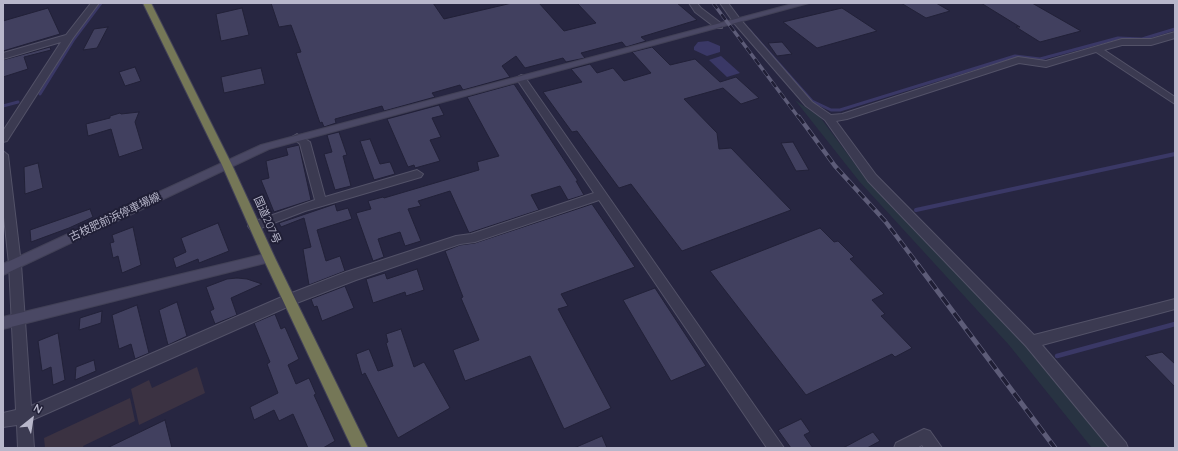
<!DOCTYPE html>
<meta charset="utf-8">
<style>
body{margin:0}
#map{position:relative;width:1178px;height:451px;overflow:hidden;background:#272641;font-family:Quicksand,sans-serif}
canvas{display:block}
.frame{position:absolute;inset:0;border:4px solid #b8b7cb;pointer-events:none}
.north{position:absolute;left:12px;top:399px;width:40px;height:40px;-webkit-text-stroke:3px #201f36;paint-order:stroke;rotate:30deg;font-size:11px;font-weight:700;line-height:16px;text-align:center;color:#b8b7cb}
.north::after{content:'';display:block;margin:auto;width:14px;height:18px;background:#b8b7cb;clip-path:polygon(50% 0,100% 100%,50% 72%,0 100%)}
</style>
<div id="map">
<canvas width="1178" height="451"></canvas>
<div class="frame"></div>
<div class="north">N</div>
</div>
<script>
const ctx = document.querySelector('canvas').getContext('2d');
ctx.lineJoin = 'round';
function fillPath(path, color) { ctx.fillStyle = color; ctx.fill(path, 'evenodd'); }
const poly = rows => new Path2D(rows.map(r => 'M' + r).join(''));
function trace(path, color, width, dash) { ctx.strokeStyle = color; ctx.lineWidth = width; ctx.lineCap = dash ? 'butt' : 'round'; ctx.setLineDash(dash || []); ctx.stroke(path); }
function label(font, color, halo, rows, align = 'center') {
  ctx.font = font + ' Quicksand,"Noto Sans JP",sans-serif'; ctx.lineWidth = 4; ctx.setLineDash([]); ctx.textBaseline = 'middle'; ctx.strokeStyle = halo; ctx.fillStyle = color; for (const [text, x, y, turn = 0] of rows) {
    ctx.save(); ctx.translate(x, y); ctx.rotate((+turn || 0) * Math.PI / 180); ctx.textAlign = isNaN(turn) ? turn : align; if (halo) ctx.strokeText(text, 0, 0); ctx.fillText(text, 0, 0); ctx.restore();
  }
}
fillPath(poly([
 [197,367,205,393,139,425,131,389,149,380,152,388],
 [130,398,135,421,83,446,84,448,45,448,44,438]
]), '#3b3242');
fillPath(poly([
 [795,100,820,117,866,179,1032,350,1114,448,1092,448,1009,345,859,181]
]), '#283342');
fillPath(poly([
 [708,41,720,46,720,52,707,56,694,50,694,47,698,42],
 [721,56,740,73,727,77,709,60]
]), '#3a3866');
trace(poly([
 [749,30,812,101,831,110,840,110,1015,56,1040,59,1118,38,1142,39,1175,29],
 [40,94,74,39,101,3],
 [3,106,18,102]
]), '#3a3866', 3);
trace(poly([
 [916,210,1175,154]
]), '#3a3866', 4);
trace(poly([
 [1057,356,1175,324]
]), '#3a3866', 4.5);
const building = poly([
 [271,3,433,3,444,19,512,3,539,3,564,31,596,23,577,3,677,3,697,20,641,37,646,41,626,47,622,42,581,53,585,58,566,62,563,58,525,68,516,56,502,66,510,77,463,90,460,85,432,93,435,97,384,111,382,106,335,119,336,123,324,127,322,122,320,123,296,53,301,52,291,25,279,27,271,3],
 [901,3,936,3,950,11,926,18,901,3],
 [981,3,1032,3,1081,31,1040,42,1016,27,1020,27,981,3],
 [48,8,60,34,3,51,3,21,48,8],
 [242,8,249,35,221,41,216,14,242,8],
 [842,8,877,31,817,48,783,22,842,8],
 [108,27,97,48,83,50,94,29,108,27],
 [782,42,792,54,777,56,768,43,782,42],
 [50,47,51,50,24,57,28,69,3,77,3,60,50,47],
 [652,47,670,65,695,59,720,82,736,77,759,98,741,104,723,88,684,99,717,133,719,149,731,148,791,210,682,251,631,184,619,188,577,131,572,132,543,92,582,82,571,69,590,64,597,73,613,68,624,81,651,73,632,52,652,47],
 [135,67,141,81,125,86,119,72,135,67],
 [261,68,265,84,224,93,221,77,261,68],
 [514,84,578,181,576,181,584,195,568,200,560,186,531,195,539,210,469,233,450,191,418,201,421,206,408,209,421,241,405,246,400,232,378,239,384,257,373,261,356,213,371,209,368,201,383,197,384,198,479,170,477,162,499,156,467,97,514,84],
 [439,105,444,115,432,118,441,137,430,140,440,161,415,168,414,165,408,167,387,119,439,105],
 [139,112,135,122,143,149,119,157,111,129,88,136,86,124,110,118,110,116,120,113,121,114,139,112],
 [339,132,347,155,343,156,351,186,335,190,324,154,332,152,327,135,339,132],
 [370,139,380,164,390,162,395,174,374,180,360,141,370,139],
 [793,142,809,170,796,171,781,143,793,142],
 [299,145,311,200,274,212,261,180,269,178,266,161,288,155,286,148,299,145],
 [38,163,43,188,25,194,24,167,38,163],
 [335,204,337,211,348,208,352,219,317,230,326,261,340,256,345,271,309,285,303,249,311,247,304,218,281,227,279,223,335,204],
 [592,204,635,267,561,294,568,306,558,309,611,408,564,429,530,356,465,381,453,350,479,340,461,298,463,297,445,251,460,245,475,243,592,204],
 [90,209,93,217,69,228,31,242,30,230,90,209],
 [218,223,229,251,199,263,198,259,176,268,173,258,186,252,181,238,218,223],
 [133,227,141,265,122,273,118,256,113,258,110,243,114,242,112,235,133,227],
 [820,228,834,242,838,241,854,257,850,259,884,294,872,300,885,314,881,316,912,348,895,357,892,354,806,395,710,271,820,228],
 [417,269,424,290,406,296,405,292,373,303,366,279,385,273,387,279,417,269],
 [237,278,247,279,262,284,231,298,237,315,215,324,210,311,214,309,206,287,227,279,237,278],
 [345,286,354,308,322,321,317,306,314,307,311,299,345,286],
 [655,288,706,366,671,381,623,300,655,288],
 [177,302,187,336,168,345,159,310,177,302],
 [137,305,149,353,135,359,131,344,119,349,112,315,137,305],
 [102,311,101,323,79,330,80,318,102,311],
 [275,314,281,329,285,327,299,359,288,365,296,384,309,378,316,394,314,395,335,441,323,448,308,448,293,414,279,421,274,410,254,420,250,407,278,393,267,364,270,362,254,323,275,314],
 [401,329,414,367,424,362,450,408,398,438,365,373,362,375,356,354,369,349,378,371,393,366,386,343,388,342,386,334,401,329],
 [58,333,65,380,53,385,51,367,42,371,38,341,58,333],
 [1162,352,1175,364,1175,387,1145,356,1162,352],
 [94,360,96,371,75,380,76,367,94,360],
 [801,419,810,432,804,435,813,448,791,448,778,430,801,419],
 [165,420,172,448,107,448,165,420],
 [873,432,880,441,867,448,843,448,873,432],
 [602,436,607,448,574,448,602,436]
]);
fillPath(building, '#41405f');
trace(building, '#222138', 1);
const street = poly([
 [91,3,99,3,73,38,7,141,3,142,3,131,61,42,3,59,3,53,66,35,91,3],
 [689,3,697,3,701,8,722,24,722,28,716,28,695,12,689,3],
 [720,3,728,3,740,19,812,102,831,115,842,114,1018,57,1046,61,1122,39,1151,39,1175,32,1175,38,1151,45,1122,45,1104,50,1175,97,1175,104,1096,52,1046,67,1019,63,847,119,836,121,876,175,1034,335,1175,299,1175,309,1042,345,1126,443,1128,448,1110,448,1026,346,868,181,825,120,806,106,734,23,720,3],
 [521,75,524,76,784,448,767,448,599,200,475,242,460,244,356,280,294,304,32,420,34,448,18,448,17,425,3,427,3,413,16,410,9,264,3,208,3,151,8,155,21,264,31,406,284,296,346,272,456,236,471,234,594,193,516,78,521,75],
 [297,134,310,142,325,197,417,170,423,174,421,177,305,211,258,229,250,229,248,226,250,223,315,200,300,144,292,137,297,134],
 [924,429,930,431,942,448,924,448,922,445,917,448,894,448,896,443,924,429]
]);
const secondary = poly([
 [796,3,809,3,269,149,3,275,3,264,261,145,796,3],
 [269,253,273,255,275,258,273,261,3,329,3,317,269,253]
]);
const highway = poly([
 [143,3,151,3,232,165,275,258,368,448,352,448,263,258,222,165,143,3]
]);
trace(street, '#535268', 2);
trace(secondary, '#424157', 2);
trace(highway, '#434258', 2);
fillPath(street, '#3b3a51');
fillPath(secondary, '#4a4864');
fillPath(highway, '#757757');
const railFar2 = poly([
 [713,3,799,118]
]);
const railFar1 = poly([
 [799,117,835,166,885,221,919,266]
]);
const rail = poly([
 [918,265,1055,448]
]);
trace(railFar2, '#5d5c78', 3.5);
trace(railFar1, '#5d5c78', 4.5);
trace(rail, '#5d5c78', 5);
trace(railFar2, '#201f36', 2.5, [7]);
trace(railFar1, '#201f36', 3, [8]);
trace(rail, '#201f36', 3.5, [10]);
label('11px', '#b8b7cb', '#201f36', [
 ["古枝肥前浜停車場線",115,217,-25],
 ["国道207号",267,220,66]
]);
</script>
